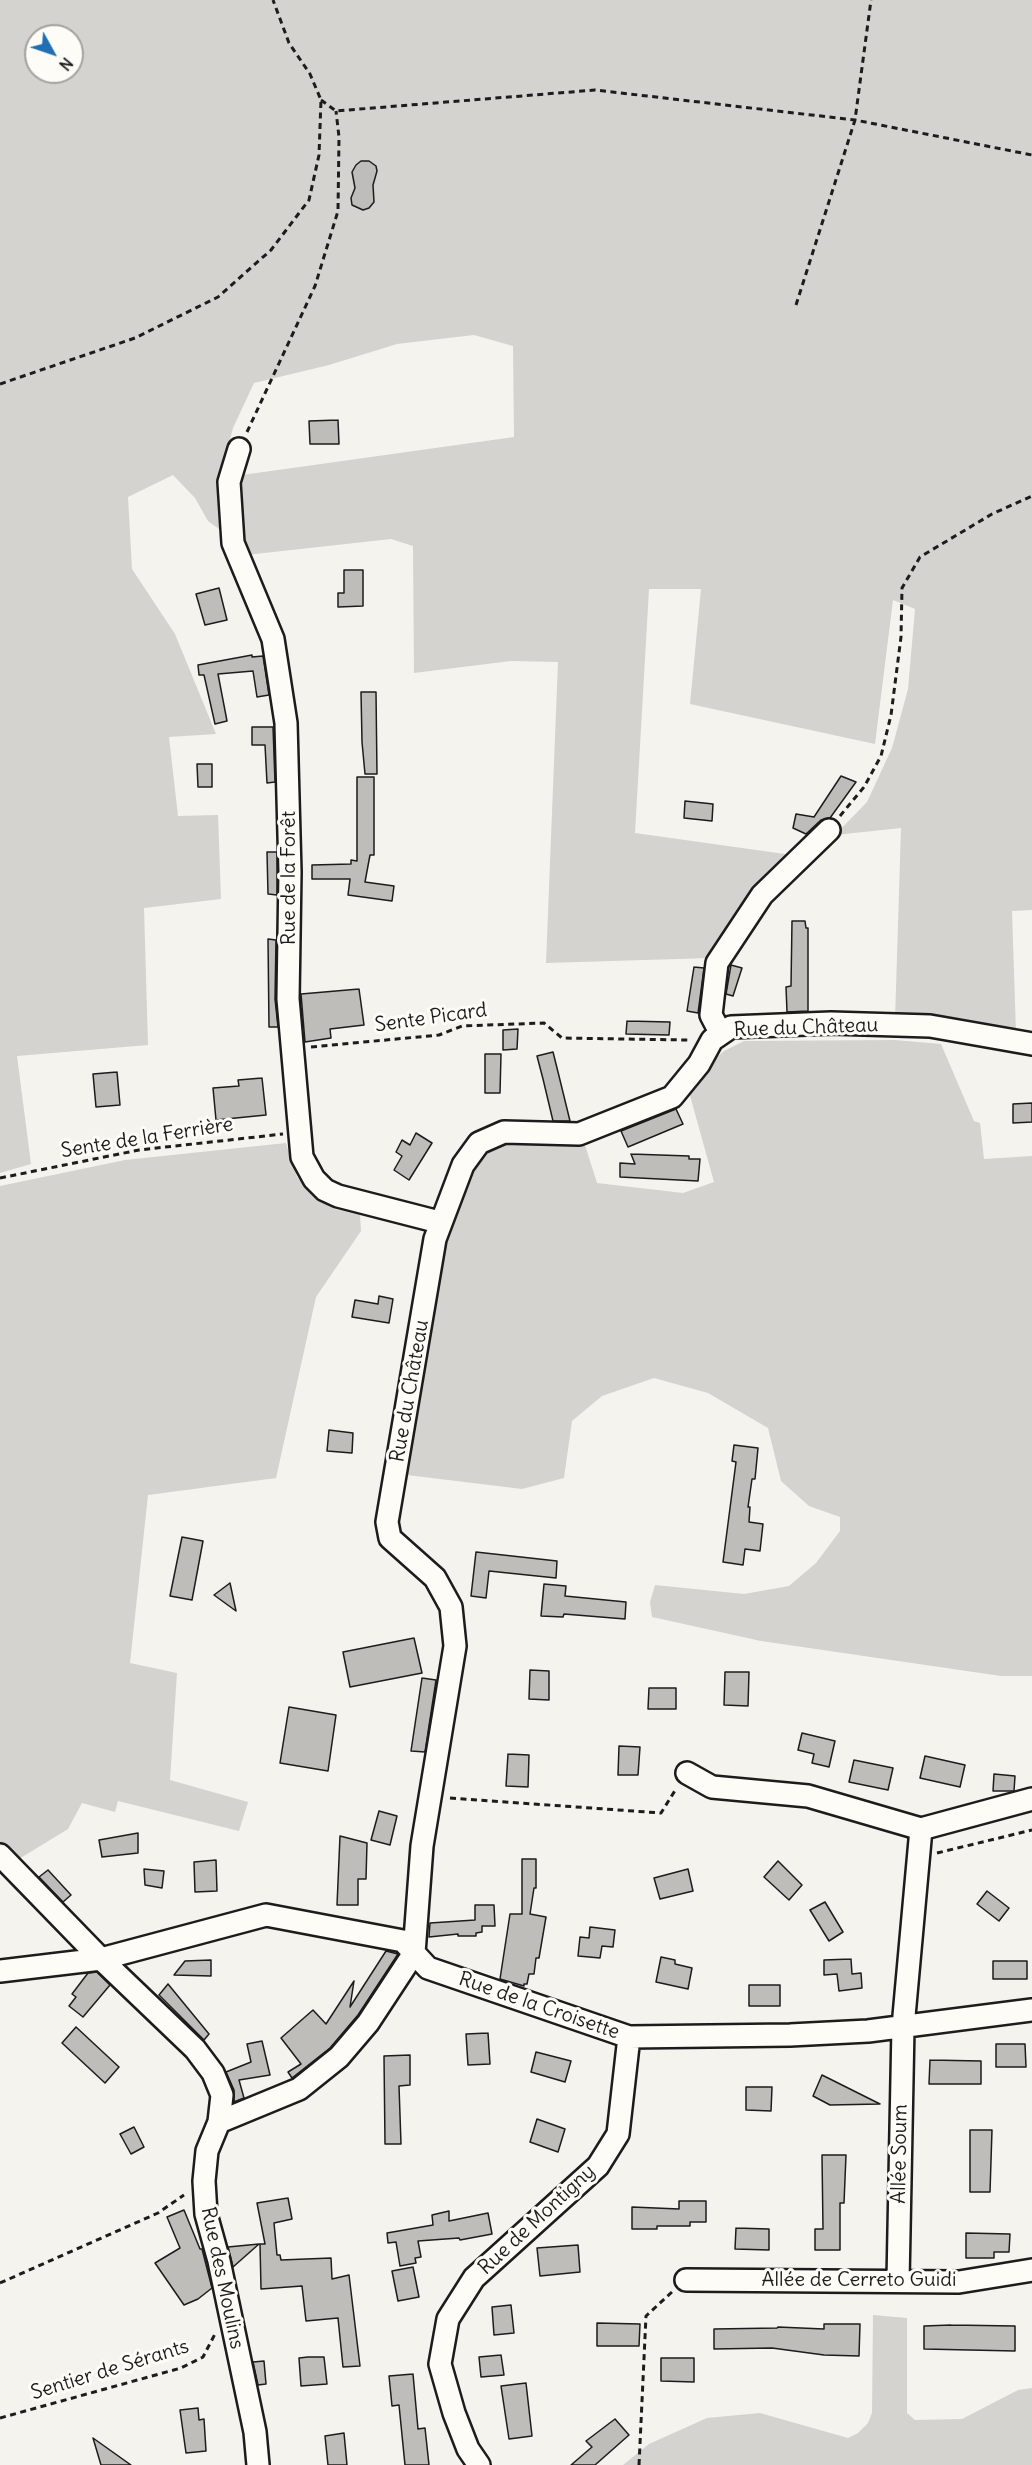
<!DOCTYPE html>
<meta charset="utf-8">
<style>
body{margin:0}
#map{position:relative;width:1032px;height:2465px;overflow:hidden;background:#f4f3ee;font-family:Delius,sans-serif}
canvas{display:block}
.north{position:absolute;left:24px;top:24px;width:60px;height:60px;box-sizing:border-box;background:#fdfcf7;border:2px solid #a3a29f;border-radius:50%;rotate:130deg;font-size:16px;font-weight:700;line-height:24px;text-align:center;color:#1c1c1c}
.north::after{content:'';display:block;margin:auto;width:21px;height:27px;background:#1f6fb2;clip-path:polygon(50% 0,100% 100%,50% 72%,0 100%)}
</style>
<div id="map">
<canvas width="1032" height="2465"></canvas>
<div class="north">N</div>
</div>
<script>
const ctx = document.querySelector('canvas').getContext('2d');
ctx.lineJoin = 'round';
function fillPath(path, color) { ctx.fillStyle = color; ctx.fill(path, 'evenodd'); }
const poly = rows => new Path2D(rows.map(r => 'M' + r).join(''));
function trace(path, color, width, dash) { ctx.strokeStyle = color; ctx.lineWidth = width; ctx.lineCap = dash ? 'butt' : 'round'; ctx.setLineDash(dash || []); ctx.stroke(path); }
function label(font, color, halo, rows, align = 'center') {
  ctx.font = font + ' Delius,sans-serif'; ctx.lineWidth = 6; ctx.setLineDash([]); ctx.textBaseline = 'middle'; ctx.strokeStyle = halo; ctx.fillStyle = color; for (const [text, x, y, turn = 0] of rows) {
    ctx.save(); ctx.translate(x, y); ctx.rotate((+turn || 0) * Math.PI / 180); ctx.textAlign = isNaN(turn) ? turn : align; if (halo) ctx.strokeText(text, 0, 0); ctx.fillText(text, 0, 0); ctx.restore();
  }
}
fillPath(poly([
 [0,0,1032,0,1032,910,1012,911,1016,1033,895,1020,901,828,835,835,867,802,892,748,908,689,915,609,893,600,875,744,690,704,701,589,649,589,635,833,792,855,710,958,546,963,558,662,511,661,414,673,413,546,391,539,246,555,234,511,235,476,514,437,513,346,474,335,397,344,329,365,254,383,233,428,220,478,219,529,208,521,195,498,173,475,128,497,132,569,175,634,216,734,169,737,178,816,218,815,221,899,144,908,148,1045,17,1056,31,1164,0,1173],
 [36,36,72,36,72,72,36,72],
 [894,1040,941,1044,974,1121,980,1123,984,1159,1032,1156,1032,1676,1001,1676,761,1641,652,1617,650,1602,655,1585,744,1594,789,1586,816,1563,840,1531,840,1517,809,1506,781,1481,768,1428,708,1393,654,1378,602,1396,572,1421,564,1478,522,1489,407,1475,452,1211,472,1162,489,1143,525,1140,585,1145,597,1183,683,1193,714,1182,689,1092,701,1071,724,1051,744,1041],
 [286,1143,297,1177,312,1195,334,1209,360,1215,361,1231,316,1297,276,1478,148,1495,130,1663,177,1673,170,1780,248,1802,239,1831,118,1801,115,1812,82,1803,68,1829,14,1862,0,1848,0,1186,125,1160],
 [873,2315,907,2318,907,2413,915,2420,962,2419,1018,2390,1032,2388,1032,2465,623,2465,649,2444,707,2418,760,2413,848,2438,858,2433,868,2423,872,2413]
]), '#d4d3cf');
const building = poly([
 [361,161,369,161,376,166,377,171,373,185,374,202,369,208,363,210,352,205,351,198,355,188,352,172,356,165,361,161],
 [338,420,339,444,310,444,309,421,338,420],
 [344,570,363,570,363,606,338,607,338,593,344,593,344,570],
 [219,588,227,620,205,625,196,594,219,588],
 [252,655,252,657,263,656,269,695,257,697,253,671,218,674,227,721,215,724,204,675,199,675,198,665,252,655],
 [361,692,376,692,377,774,365,774,362,742,361,692],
 [252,727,273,727,275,782,267,783,265,745,252,745,252,727],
 [197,764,212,764,212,787,198,787,197,764],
 [841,776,856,782,830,818,821,820,806,834,793,828,796,814,814,817,841,776],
 [357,777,374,777,374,855,370,855,365,882,394,886,392,901,348,895,350,879,312,879,312,865,351,864,351,860,357,861,357,777],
 [685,801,713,804,712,821,684,818,685,801],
 [267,852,277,852,277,895,268,894,267,852],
 [792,921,805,921,806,928,808,928,808,1011,787,1012,786,987,791,986,792,921],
 [268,939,276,940,275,999,278,1027,269,1027,268,939],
 [731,965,742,968,733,996,726,994,731,965],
 [694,967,704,968,698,1013,687,1011,694,967],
 [359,989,364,1025,330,1029,331,1038,305,1042,301,994,359,989],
 [627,1021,670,1022,669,1035,626,1034,627,1021],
 [518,1029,517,1049,503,1050,503,1030,518,1029],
 [553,1052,559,1076,570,1121,553,1121,543,1079,537,1056,553,1052],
 [485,1054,501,1054,500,1093,485,1093,485,1054],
 [117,1072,120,1105,96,1107,93,1074,117,1072],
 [262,1078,266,1115,216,1120,213,1088,239,1086,238,1080,262,1078],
 [1032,1103,1032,1122,1013,1123,1013,1104,1032,1103],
 [676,1109,683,1124,628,1147,621,1131,676,1109],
 [416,1133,432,1143,409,1180,394,1170,402,1156,396,1152,402,1140,410,1145,416,1133],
 [631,1154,689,1156,689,1159,700,1159,698,1181,620,1177,620,1163,635,1164,631,1154],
 [379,1296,393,1299,389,1323,352,1317,355,1300,378,1304,379,1296],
 [329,1430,353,1433,352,1453,327,1451,329,1430],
 [734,1445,758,1448,755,1479,752,1479,748,1507,750,1507,749,1522,763,1524,760,1551,745,1549,743,1565,723,1562,736,1462,732,1461,734,1445],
 [182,1537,203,1541,192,1600,170,1596,182,1537],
 [476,1552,557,1561,556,1578,489,1571,486,1598,471,1596,476,1552],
 [230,1583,236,1611,214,1595,230,1583],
 [544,1584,566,1586,565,1596,626,1602,625,1619,564,1614,563,1617,541,1616,544,1584],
 [414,1638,422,1673,350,1687,343,1652,414,1638],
 [530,1670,549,1671,549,1700,529,1699,530,1670],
 [725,1672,749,1672,748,1706,724,1705,725,1672],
 [422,1678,436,1680,425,1752,411,1751,422,1678],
 [649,1688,676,1688,676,1709,648,1709,649,1688],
 [289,1707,336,1715,328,1771,280,1763,289,1707],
 [802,1733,835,1741,829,1767,812,1763,814,1754,798,1750,802,1733],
 [619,1746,640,1747,638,1775,618,1775,619,1746],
 [508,1754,529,1755,528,1787,506,1786,508,1754],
 [925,1756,965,1765,960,1787,920,1778,925,1756],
 [854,1760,893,1768,888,1790,849,1782,854,1760],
 [994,1774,1015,1776,1014,1791,993,1791,994,1774],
 [379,1811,397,1816,390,1845,371,1840,379,1811],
 [138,1833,138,1853,102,1857,99,1840,138,1833],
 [340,1836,367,1843,366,1879,358,1879,358,1905,337,1905,340,1836],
 [522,1859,536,1859,536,1888,534,1888,530,1914,546,1917,539,1958,536,1958,534,1974,529,1974,527,1984,524,1984,524,1986,500,1979,510,1914,522,1914,522,1859],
 [216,1860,217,1891,195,1892,194,1862,216,1860],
 [778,1861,802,1885,789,1900,764,1877,778,1861],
 [144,1869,164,1871,162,1888,145,1885,144,1869],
 [688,1869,693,1891,660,1899,654,1878,688,1869],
 [48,1870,71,1895,63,1902,39,1877,48,1870],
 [987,1891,1009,1908,999,1921,977,1904,987,1891],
 [825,1902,843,1932,829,1941,810,1910,825,1902],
 [475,1905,494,1905,495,1926,482,1926,482,1932,476,1933,476,1936,458,1936,458,1934,429,1937,430,1923,475,1920,475,1905],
 [590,1927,615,1930,613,1947,602,1946,600,1958,578,1956,580,1937,589,1938,590,1927],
 [386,1951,398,1954,358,2015,330,2048,292,2078,288,2072,301,2064,281,2038,313,2010,326,2024,354,1981,350,2007,386,1951],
 [661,1957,675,1960,675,1964,692,1968,688,1989,656,1982,661,1957],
 [851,1959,852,1974,861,1973,862,1988,839,1991,837,1974,824,1975,824,1960,851,1959],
 [211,1960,211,1976,174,1975,185,1961,211,1960],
 [993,1961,1027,1961,1027,1979,993,1979,993,1961],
 [97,1972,110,1985,83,2017,69,2006,76,1997,72,1994,88,1973,97,1972],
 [168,1984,209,2034,204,2040,159,1995,168,1984],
 [749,1985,780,1985,780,2006,749,2006,749,1985],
 [76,2027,119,2067,105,2083,62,2043,76,2027],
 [488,2033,490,2064,468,2065,466,2034,488,2033],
 [262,2041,270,2075,239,2080,244,2098,234,2102,234,2090,226,2072,251,2062,247,2044,262,2041],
 [996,2044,1025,2044,1026,2067,996,2067,996,2044],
 [536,2052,571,2061,565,2082,531,2072,536,2052],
 [410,2055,410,2085,399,2086,401,2144,385,2144,384,2056,410,2055],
 [930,2060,981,2061,981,2084,929,2084,930,2060],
 [822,2075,880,2104,830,2105,813,2096,822,2075],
 [746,2087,772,2087,771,2111,746,2110,746,2087],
 [537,2119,565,2129,558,2152,530,2142,537,2119],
 [134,2127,144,2147,131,2154,120,2134,134,2127],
 [970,2130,992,2130,990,2192,970,2192,970,2130],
 [822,2155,846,2155,844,2203,840,2203,840,2250,815,2250,815,2229,823,2229,822,2155],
 [288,2198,292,2219,274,2223,277,2255,280,2255,281,2260,331,2258,332,2279,349,2275,360,2366,343,2367,338,2318,306,2321,302,2286,261,2289,260,2244,265,2244,257,2203,288,2198],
 [679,2201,706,2201,706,2222,690,2222,690,2226,657,2226,657,2229,632,2229,632,2207,679,2209,679,2201],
 [184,2210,200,2249,202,2249,212,2288,198,2299,184,2305,155,2263,180,2248,167,2217,184,2210],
 [449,2211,449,2221,488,2213,492,2234,460,2240,459,2238,418,2241,421,2257,415,2258,416,2263,400,2266,396,2242,388,2243,387,2233,433,2225,432,2215,449,2211],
 [736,2228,769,2229,769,2250,735,2249,736,2228],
 [966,2233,1010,2234,1009,2252,994,2252,994,2258,966,2258,966,2233],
 [259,2244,233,2267,228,2247,259,2244],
 [578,2245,580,2272,540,2276,537,2248,578,2245],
 [413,2267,419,2297,398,2301,392,2271,413,2267],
 [511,2305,514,2333,494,2335,492,2307,511,2305],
 [597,2323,640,2324,639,2346,597,2346,597,2323],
 [824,2324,860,2324,859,2356,824,2355,772,2348,714,2349,714,2329,777,2328,778,2327,824,2329,824,2324],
 [951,2325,1015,2326,1015,2351,924,2349,924,2326,951,2325],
 [501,2355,504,2375,481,2377,479,2357,501,2355],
 [308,2357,324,2357,327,2384,301,2386,299,2358,308,2357],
 [661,2358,694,2358,694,2382,661,2381,661,2358],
 [264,2361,266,2384,258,2385,253,2362,264,2361],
 [413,2374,418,2429,425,2428,429,2465,405,2465,399,2405,392,2406,389,2376,413,2374],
 [526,2383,532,2436,509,2439,501,2386,526,2383],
 [198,2408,199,2420,204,2419,206,2451,186,2453,180,2410,198,2408],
 [615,2419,629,2435,595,2465,571,2465,592,2447,586,2441,615,2419],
 [344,2433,347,2465,328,2465,325,2436,344,2433],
 [93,2438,131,2465,101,2465,93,2438]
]);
fillPath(building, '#bebdba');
trace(building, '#1c1c1c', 1.5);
const minor = poly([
 [239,449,229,482,233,543,273,639,286,723,290,872,288,999,302,1157,314,1179,325,1190,338,1196,439,1222],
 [721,1034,711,1015,717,963,762,895,829,830],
 [687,1773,712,1787,808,1796,921,1829,1032,1799],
 [0,1855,101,1959,195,2049,213,2073,222,2095,219,2122,207,2151,204,2181,206,2214,219,2261,255,2432,258,2465],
 [0,1971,101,1959,266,1915,403,1941,428,1968,629,2037,790,2035,868,2031,1032,2010],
 [219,2122,299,2089,339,2057,368,2023,414,1953,422,1846,455,1646,451,1607,435,1578,390,1538,387,1522,435,1239,463,1165,479,1143,504,1132,579,1134,672,1097,699,1064,712,1040,731,1027,831,1023,930,1026,1032,1044],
 [686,2280,959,2282,1032,2270],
 [898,2281,903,2027,921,1829],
 [479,2465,468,2449,454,2413,440,2364,448,2319,474,2278,598,2166,618,2134,629,2037]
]);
trace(minor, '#1c1c1c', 26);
trace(poly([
 [321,100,336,111,595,90,855,120,1032,155],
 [796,305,855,120,871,0],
 [0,384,135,338,218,297,271,250,309,200,319,155,321,100,310,74,289,43,273,0],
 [247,432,315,286,338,211,339,137,336,111],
 [840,816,864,787,881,756,891,715,901,637,902,588,920,557,992,514,1032,496],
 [311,1047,439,1035,462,1026,544,1023,562,1038,689,1040],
 [0,1178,139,1150,283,1134],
 [450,1798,661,1813,676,1789],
 [937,1853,1032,1830],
 [0,2283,158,2213,184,2195],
 [0,2418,181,2368,203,2357,215,2334],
 [639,2465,646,2316,673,2291]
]), '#1c1c1c', 3, [6, 4.5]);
trace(minor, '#fdfcf7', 21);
label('20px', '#1c1c1c', '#fdfcf7', [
 ["Rue de la Forêt",289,878,-90],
 ["Sente Picard",431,1018,-8],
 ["Rue du Château",806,1028,-2],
 ["Sente de la Ferrière",147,1138,-9],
 ["Rue du Château",410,1391,-80],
 ["Rue de la Croisette",539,2006,19],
 ["Allée Soum",900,2154,-89],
 ["Rue de Montigny",537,2220,-43],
 ["Rue des Moulins",222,2278,78],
 ["Allée de Cerreto Guidi",859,2280],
 ["Sentier de Sérants",110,2370,-17]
]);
</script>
